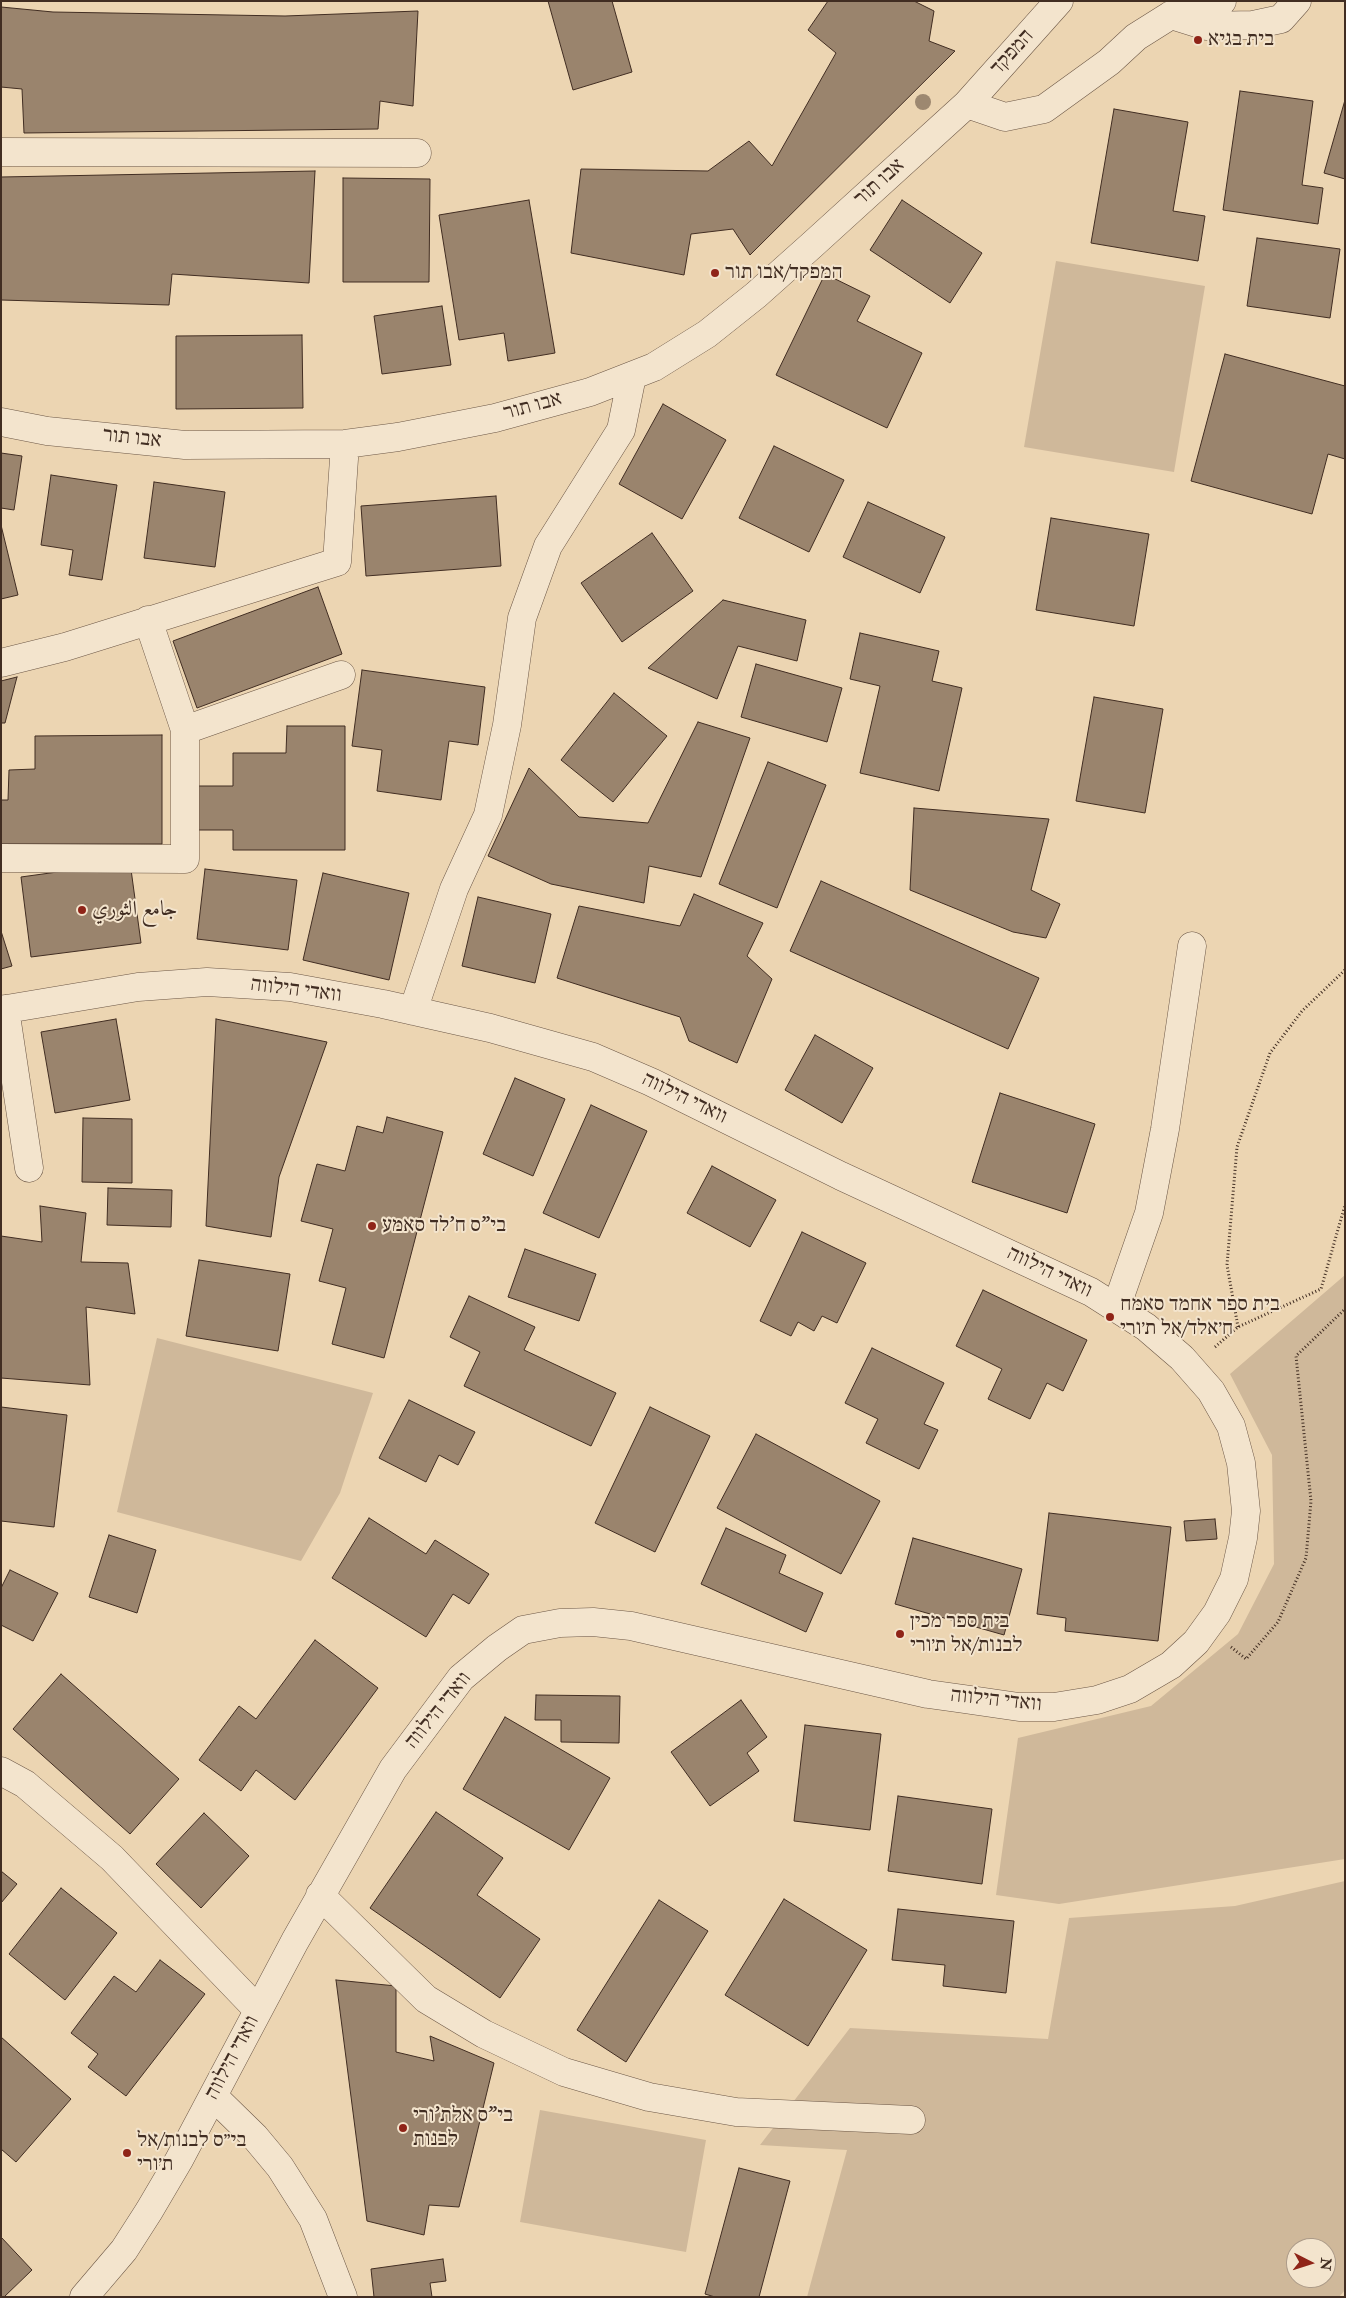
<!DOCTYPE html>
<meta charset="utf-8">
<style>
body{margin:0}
#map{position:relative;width:1346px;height:2298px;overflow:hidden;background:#ecd5b2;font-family:"IM FELL Double Pica",serif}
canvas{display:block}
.frame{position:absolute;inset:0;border:2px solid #412d22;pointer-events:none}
.north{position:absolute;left:1286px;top:2238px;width:50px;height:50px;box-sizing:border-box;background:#f3e4cd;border:1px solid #ac9b89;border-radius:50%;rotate:95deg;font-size:14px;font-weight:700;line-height:20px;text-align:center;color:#412d22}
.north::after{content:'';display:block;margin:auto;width:18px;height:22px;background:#8f2418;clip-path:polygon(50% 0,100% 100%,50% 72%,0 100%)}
</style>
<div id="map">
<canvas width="1346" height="2298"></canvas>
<div class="frame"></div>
<div class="north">N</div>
</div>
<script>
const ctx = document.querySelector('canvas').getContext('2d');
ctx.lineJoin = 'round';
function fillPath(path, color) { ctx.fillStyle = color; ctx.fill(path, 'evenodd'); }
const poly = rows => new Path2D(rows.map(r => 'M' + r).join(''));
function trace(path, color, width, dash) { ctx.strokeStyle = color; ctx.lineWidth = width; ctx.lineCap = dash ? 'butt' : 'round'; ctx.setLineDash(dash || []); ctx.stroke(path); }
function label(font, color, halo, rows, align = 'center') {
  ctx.font = font + ' "IM FELL Double Pica",Amiri,"Frank Ruhl Libre",serif'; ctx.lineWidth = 4; ctx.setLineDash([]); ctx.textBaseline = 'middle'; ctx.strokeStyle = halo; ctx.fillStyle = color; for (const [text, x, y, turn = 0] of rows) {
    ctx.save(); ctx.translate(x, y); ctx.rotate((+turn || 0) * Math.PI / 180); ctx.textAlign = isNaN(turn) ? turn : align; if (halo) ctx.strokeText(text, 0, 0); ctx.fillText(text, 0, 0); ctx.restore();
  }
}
fillPath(poly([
 [1056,261,1205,286,1174,472,1024,447],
 [1345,1275,1345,1859,1059,1904,996,1895,1018,1738,1151,1706,1238,1634,1274,1564,1272,1455,1230,1374],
 [157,1338,373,1393,340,1493,301,1561,117,1512],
 [1345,1881,1345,2290,1339,2297,807,2297,847,2150,760,2145,850,2028,1048,2039,1069,1918,1235,1906],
 [1296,2248,1326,2248,1326,2278,1296,2278],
 [540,2110,706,2140,686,2252,520,2222]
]), '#cfb89a');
const building = poly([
 [548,1,612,1,632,72,573,90,548,1],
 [828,1,914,1,934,11,929,41,955,51,750,255,733,229,691,234,684,275,571,253,581,169,708,171,749,141,772,166,836,53,808,30,828,1],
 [1,7,53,12,285,16,418,11,413,106,380,101,378,129,24,133,22,89,1,87,1,7],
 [1240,91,1313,101,1302,185,1323,188,1318,224,1223,210,1240,91],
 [1345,100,1345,179,1324,173,1345,100],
 [1114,109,1188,122,1173,211,1205,216,1198,261,1091,243,1114,109],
 [315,171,309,283,172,274,169,305,1,300,1,177,315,171],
 [343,178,430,179,429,282,343,282,343,178],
 [529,200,555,353,508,361,504,333,459,340,439,215,529,200],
 [902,200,982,253,950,303,870,250,902,200],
 [1257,238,1340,249,1330,318,1247,306,1257,238],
 [825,274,870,296,857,321,922,353,887,428,776,375,825,274],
 [442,306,451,365,382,374,374,316,442,306],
 [302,335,303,408,176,409,176,336,302,335],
 [1225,354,1345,386,1345,459,1328,454,1312,514,1191,481,1225,354],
 [663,404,726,440,682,519,619,484,663,404],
 [774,446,844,480,809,552,739,518,774,446],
 [1,453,22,456,14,510,1,508,1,453],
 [51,475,117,485,102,580,69,575,73,550,41,545,51,475],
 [154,482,225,492,215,567,144,558,154,482],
 [496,496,501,566,366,576,361,506,496,496],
 [868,502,945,537,920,593,843,557,868,502],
 [1051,518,1149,534,1134,626,1036,610,1051,518],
 [1,525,18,595,1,599,1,525],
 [652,533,693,591,622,642,581,583,652,533],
 [318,587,342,654,197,708,173,641,318,587],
 [723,600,806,620,797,661,738,646,717,699,648,668,723,600],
 [860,633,939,651,932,681,962,688,939,791,860,773,880,686,850,679,860,633],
 [756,664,842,688,827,742,741,717,756,664],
 [362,670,485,687,478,745,449,741,441,800,377,791,382,750,352,746,362,670],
 [17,677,5,723,1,723,1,681,17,677],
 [614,693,667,736,613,802,561,760,614,693],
 [1094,697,1163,709,1145,813,1076,801,1094,697],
 [698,722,750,738,701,877,649,866,644,903,551,884,488,856,529,768,579,817,648,823,698,722],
 [287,726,345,726,345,850,233,850,233,830,198,830,198,786,233,786,233,753,286,753,287,726],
 [162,735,162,844,1,844,1,800,8,800,9,770,35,769,35,736,162,735],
 [768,762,826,785,777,908,719,884,768,762],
 [914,808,1049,819,1031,890,1060,904,1046,938,1013,932,910,890,914,808],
 [130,862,141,943,31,957,21,877,130,862],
 [205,869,297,880,288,950,197,939,205,869],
 [323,873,409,893,389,980,303,960,323,873],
 [821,881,1039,978,1008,1049,790,951,821,881],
 [694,894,763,923,747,956,772,979,737,1063,689,1041,680,1017,557,978,579,906,680,926,694,894],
 [478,897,551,914,535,983,462,966,478,897],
 [1,931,12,966,1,969,1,931],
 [116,1019,130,1100,55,1113,41,1032,116,1019],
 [216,1019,327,1042,279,1177,271,1237,206,1226,216,1019],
 [815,1035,873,1068,842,1123,785,1090,815,1035],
 [515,1078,565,1099,533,1176,483,1154,515,1078],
 [1000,1093,1095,1124,1067,1213,972,1182,1000,1093],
 [591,1105,647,1131,599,1238,543,1213,591,1105],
 [387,1117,443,1132,384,1358,332,1344,346,1288,319,1281,333,1229,301,1221,317,1164,345,1171,357,1126,383,1133,387,1117],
 [83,1118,132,1119,132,1183,82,1182,83,1118],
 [712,1166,776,1200,750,1247,687,1213,712,1166],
 [108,1188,172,1190,171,1227,107,1225,108,1188],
 [40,1206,86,1213,81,1262,128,1263,135,1314,86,1307,90,1385,1,1378,1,1236,42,1242,40,1206],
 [802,1232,866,1263,837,1323,822,1316,814,1331,798,1322,791,1336,760,1321,802,1232],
 [525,1249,596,1274,579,1321,508,1297,525,1249],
 [199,1260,290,1274,278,1351,186,1336,199,1260],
 [983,1290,1087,1340,1063,1391,1047,1383,1030,1419,988,1399,1002,1369,956,1346,983,1290],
 [469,1296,535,1327,524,1350,616,1393,591,1446,464,1386,480,1352,450,1337,469,1296],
 [872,1348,944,1383,924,1424,938,1430,919,1469,866,1443,878,1419,845,1403,872,1348],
 [409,1400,475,1432,458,1465,439,1455,426,1482,379,1458,409,1400],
 [1,1407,67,1415,54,1527,1,1521,1,1407],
 [650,1407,710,1436,655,1552,595,1523,650,1407],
 [756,1434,880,1501,841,1574,717,1508,756,1434],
 [1049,1513,1171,1527,1158,1641,1065,1631,1066,1618,1037,1614,1049,1513],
 [369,1518,426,1554,435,1540,489,1574,469,1604,453,1594,426,1637,332,1578,369,1518],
 [1215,1519,1217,1539,1186,1541,1184,1521,1215,1519],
 [726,1528,786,1555,779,1573,823,1593,806,1632,701,1584,726,1528],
 [109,1535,156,1550,137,1613,89,1597,109,1535],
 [913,1538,1022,1569,1004,1635,895,1604,913,1538],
 [10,1570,58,1593,33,1641,1,1625,1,1588,10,1570],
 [315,1640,378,1688,295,1800,256,1770,241,1791,199,1760,239,1706,256,1719,315,1640],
 [61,1674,179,1779,130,1834,13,1729,61,1674],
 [536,1695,620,1696,619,1743,561,1742,561,1720,535,1720,536,1695],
 [741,1700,767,1737,747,1753,759,1771,710,1806,671,1752,741,1700],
 [505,1717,610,1778,569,1850,463,1789,505,1717],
 [805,1725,881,1734,870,1830,794,1821,805,1725],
 [898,1796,992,1809,982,1884,888,1871,898,1796],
 [436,1812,503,1858,477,1895,540,1939,500,1998,370,1908,436,1812],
 [204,1813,249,1856,201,1908,156,1864,204,1813],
 [1,1871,17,1884,1,1903,1,1871],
 [61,1888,117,1933,65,2000,9,1954,61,1888],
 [784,1899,867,1950,808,2046,725,1995,784,1899],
 [659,1900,708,1931,626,2062,577,2030,659,1900],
 [898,1909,1014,1921,1006,1993,943,1986,945,1965,892,1960,898,1909],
 [160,1960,205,1994,126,2096,88,2067,98,2054,71,2033,114,1976,136,1992,160,1960],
 [336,1980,396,1986,396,2052,434,2061,430,2036,494,2063,459,2207,429,2205,424,2235,367,2221,336,1980],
 [1,2037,71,2099,16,2162,1,2149,1,2037],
 [739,2168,790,2181,759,2297,715,2297,705,2294,739,2168],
 [1,2237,32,2270,4,2297,1,2297,1,2237],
 [443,2259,446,2281,430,2283,432,2297,374,2297,371,2269,443,2259]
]);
fillPath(building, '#9a846d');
trace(building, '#412d22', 1);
const minor = poly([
 [1171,15,1206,26,1253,25,1281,19,1297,1],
 [967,104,1005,117,1044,109,1109,62,1136,37,1171,15,1222,1],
 [1,152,417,153],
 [1,422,47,431,185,445,345,444,398,437,495,418,590,392,654,367,707,334,756,295,812,245,967,104,1059,1],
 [1,663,65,647,337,562,345,444],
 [185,730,341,675],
 [1,858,185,859,185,730,148,620],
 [5,1009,29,1168],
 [1,1010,138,987,207,982,290,987,383,1004,490,1028,593,1057,651,1082,841,1176,1091,1292,1146,1327,1182,1358,1211,1391,1231,1426,1241,1463,1246,1511,1243,1538,1234,1579,1217,1613,1196,1642,1171,1665,1130,1689,1097,1700,1054,1707,1019,1707,964,1699,928,1694,631,1626,593,1622,560,1623,523,1630,497,1648,461,1678,393,1769,295,1941,179,2160,149,2211,124,2250,84,2297],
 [413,1011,454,889,488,815,507,725,522,618,548,546,621,430,632,376],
 [1116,1308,1149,1213,1165,1129,1192,946],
 [1,1771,25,1784,112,1858,258,2010],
 [320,1895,426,1999,484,2034,564,2072,649,2097,736,2112,911,2120],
 [213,2096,255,2137,280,2167,313,2219,343,2297]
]);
trace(minor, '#6c5746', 29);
trace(poly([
 [1238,1327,1227,1265,1237,1147,1270,1053,1302,1011,1345,970],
 [1215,1347,1238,1327,1321,1289,1345,1205],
 [1231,1647,1246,1659,1278,1622,1306,1558,1311,1501,1296,1356,1345,1309]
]), '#412d22', 3, [1, 2.5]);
trace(minor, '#f3e4cd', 28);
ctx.fillStyle = '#9d8870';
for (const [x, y] of [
 [923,102]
]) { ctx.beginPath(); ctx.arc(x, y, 8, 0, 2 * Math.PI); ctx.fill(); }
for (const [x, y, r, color] of [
 [1198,40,5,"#8f2418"],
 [715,273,5,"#8f2418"],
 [82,910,5,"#8f2418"],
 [372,1226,5,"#8f2418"],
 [1110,1317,5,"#8f2418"],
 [900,1634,5,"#8f2418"],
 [403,2128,5,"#8f2418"],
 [127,2153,5,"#8f2418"]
]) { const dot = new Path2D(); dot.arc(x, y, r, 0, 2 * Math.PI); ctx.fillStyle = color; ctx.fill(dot); trace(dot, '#f3e4cd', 2); }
label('21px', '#412d22', '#f3e4cd', [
 ["בית בגיא",1208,40],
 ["המפקד/אבו תור",725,273],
 ["جامع الثوري",92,910],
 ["בי\"ס ח'לד סאמע",382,1226],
 ["בית ספר אחמד סאמח",1120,1305],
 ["ח׳אלד/אל ת׳ורי",1120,1329],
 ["בית ספר מכין",910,1622],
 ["לבנות/אל ת׳ורי",910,1646],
 ["בי\"ס אלת'ורי",413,2116],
 ["לבנות",413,2140],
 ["בי״ס לבנות/אל",137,2141],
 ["ת׳ורי",137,2165]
], 'left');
label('21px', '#412d22', '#f3e4cd', [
 ["המפקד",1013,53,-48],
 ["אבו תור",880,183,-42],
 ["אבו תור",533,407,-15],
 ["אבו תור",132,439,6],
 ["וואדי הילווה",296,991,7],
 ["וואדי הילווה",684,1099,26],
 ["וואדי הילווה",1049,1273,26],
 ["וואדי הילווה",996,1701,6],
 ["וואדי הילווה",439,1711,-51],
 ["וואדי הילווה",233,2058,-62]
]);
</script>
